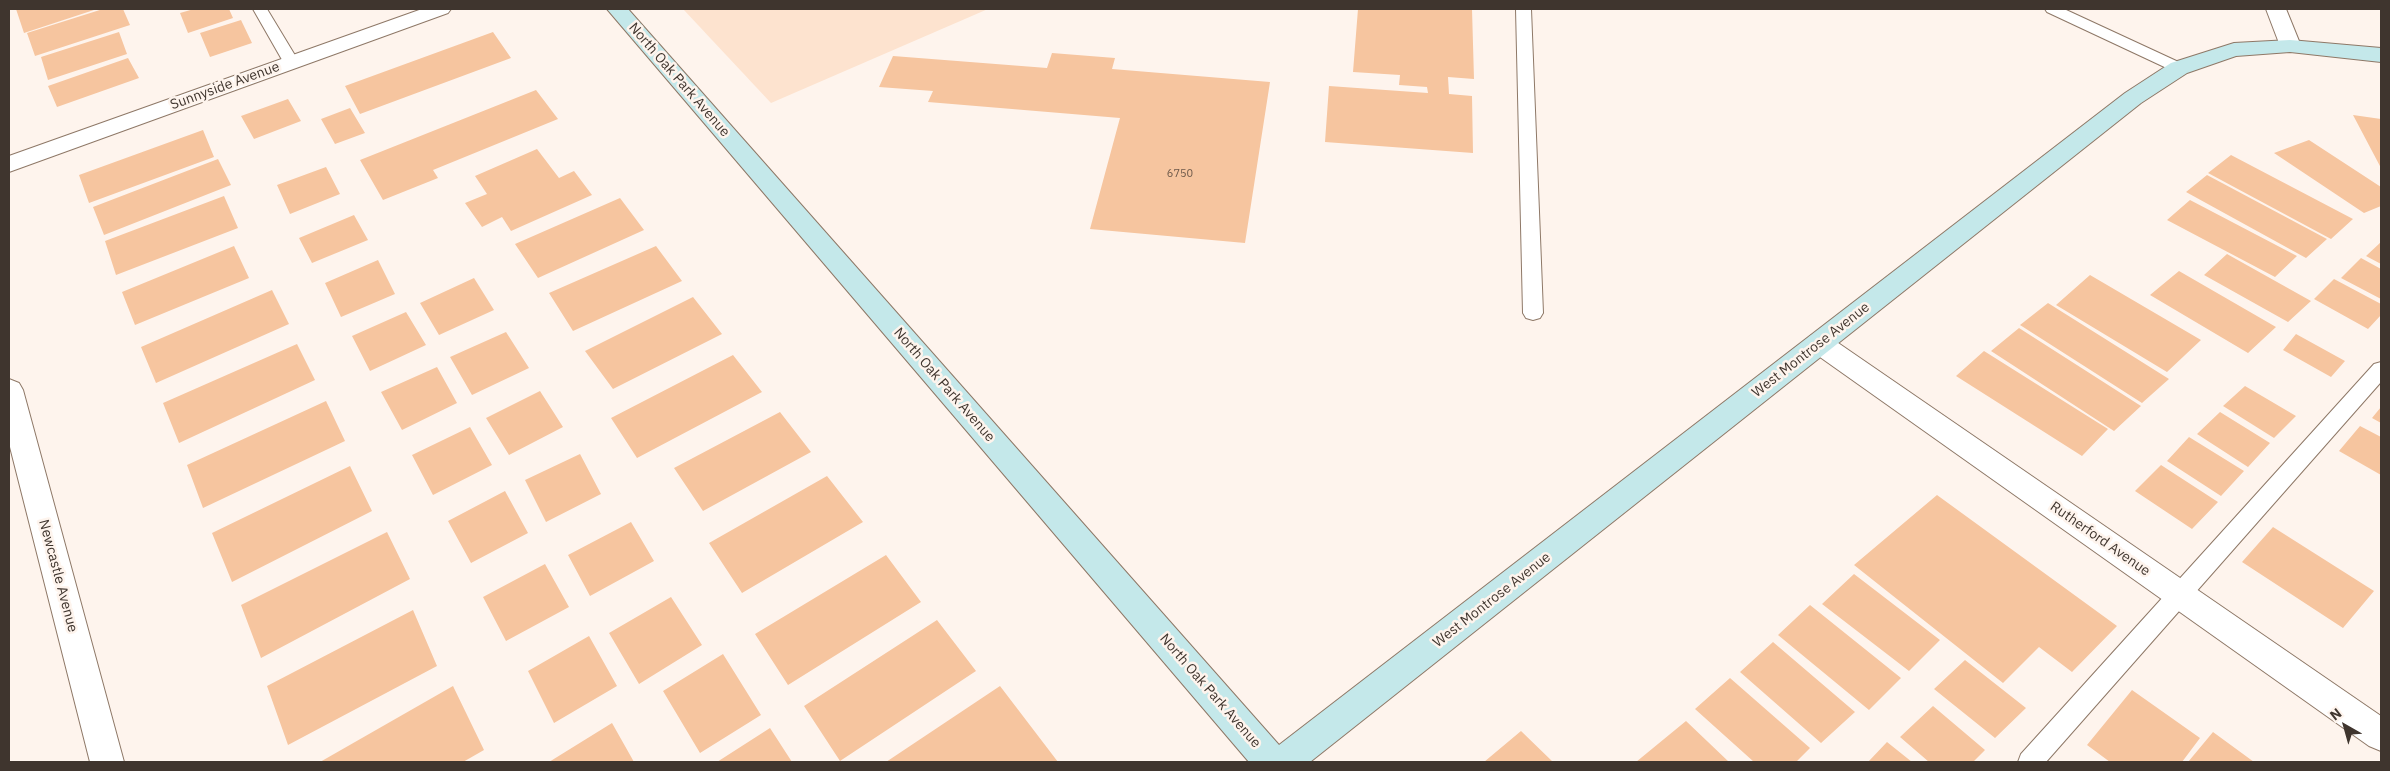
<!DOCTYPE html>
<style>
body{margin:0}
#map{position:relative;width:2390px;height:771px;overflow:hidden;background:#fef4ed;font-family:"IBM Plex Sans",sans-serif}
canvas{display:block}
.frame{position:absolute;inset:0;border:10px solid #3f352e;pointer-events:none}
.north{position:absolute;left:2320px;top:701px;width:50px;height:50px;-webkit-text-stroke:4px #fef4ed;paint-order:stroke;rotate:322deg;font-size:14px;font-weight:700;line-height:20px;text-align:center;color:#3f352e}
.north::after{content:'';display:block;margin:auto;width:18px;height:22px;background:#3f352e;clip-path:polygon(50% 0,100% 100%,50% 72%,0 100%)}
</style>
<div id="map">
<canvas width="2390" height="771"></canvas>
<div class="frame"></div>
<div class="north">N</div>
</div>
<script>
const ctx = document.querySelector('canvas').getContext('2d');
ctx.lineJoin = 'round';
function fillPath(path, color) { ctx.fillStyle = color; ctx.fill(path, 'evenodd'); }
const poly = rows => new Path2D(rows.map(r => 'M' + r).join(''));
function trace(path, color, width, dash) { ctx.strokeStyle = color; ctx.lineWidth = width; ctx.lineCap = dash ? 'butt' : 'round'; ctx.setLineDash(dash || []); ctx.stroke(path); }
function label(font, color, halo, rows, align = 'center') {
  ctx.font = font + ' "IBM Plex Sans",sans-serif'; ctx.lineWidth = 5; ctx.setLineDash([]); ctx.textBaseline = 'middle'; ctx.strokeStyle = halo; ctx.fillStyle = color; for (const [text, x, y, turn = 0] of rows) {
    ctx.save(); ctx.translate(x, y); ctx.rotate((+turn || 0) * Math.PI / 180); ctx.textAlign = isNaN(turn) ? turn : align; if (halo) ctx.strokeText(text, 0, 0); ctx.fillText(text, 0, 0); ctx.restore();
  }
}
fillPath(poly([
 [683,9,988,9,771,103]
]), '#fde3cf');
fillPath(poly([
 [16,9,97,9,24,33],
 [103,9,123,9,130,25,35,56,27,33],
 [194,9,229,9,233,18,188,33,180,13],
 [1358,9,1472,9,1474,79,1448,77,1449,94,1472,96,1473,153,1325,142,1329,86,1428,93,1427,87,1399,85,1400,75,1353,72],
 [241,20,252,43,210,57,200,33],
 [119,32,127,54,48,80,41,57],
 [493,32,511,58,360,114,345,86],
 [1052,53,1115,58,1112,69,1270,82,1245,243,1090,229,1120,118,928,102,933,91,879,87,893,56,1047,68],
 [128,58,139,78,57,107,48,86],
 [536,90,558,119,433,170,438,178,383,200,360,160],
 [288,99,301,121,254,139,241,116],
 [350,108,365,133,335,144,321,119],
 [2353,115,2381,119,2381,168],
 [203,130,214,157,89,203,79,175],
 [2309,140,2381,187,2381,206,2364,213,2274,153],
 [537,149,559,178,574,171,592,195,511,231,502,217,482,227,465,203,487,194,475,176],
 [2231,155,2353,219,2331,239,2208,173],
 [218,159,231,185,104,235,93,207],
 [326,167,340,194,290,214,277,185],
 [2207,175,2327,239,2306,258,2186,192],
 [224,196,238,228,116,275,105,241],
 [620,198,644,230,538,278,515,244],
 [2190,200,2297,256,2275,277,2167,220],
 [354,215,368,240,312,263,299,238],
 [2381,242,2381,264,2366,256],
 [234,246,249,278,135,325,122,292],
 [656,246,682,281,573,331,549,293],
 [2227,254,2311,301,2288,322,2204,275],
 [2361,258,2381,269,2381,299,2341,278],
 [378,260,395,294,341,317,325,283],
 [2179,271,2276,327,2248,353,2150,295],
 [2090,275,2201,340,2167,372,2056,305],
 [474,278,494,310,439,335,420,303],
 [2334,279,2381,304,2381,315,2368,329,2314,299],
 [272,290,289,324,156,383,141,347],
 [693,297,722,334,613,389,585,351],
 [2048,303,2169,379,2142,403,2020,325],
 [406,312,426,345,370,371,352,336],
 [2019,328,2141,406,2114,431,1991,351],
 [506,332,529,368,472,395,450,357],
 [2296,334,2345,361,2331,377,2283,350],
 [297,344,315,380,179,443,163,403],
 [1984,351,2108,429,2082,456,1956,376],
 [733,355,762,392,637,458,611,418],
 [437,367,457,403,402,430,381,392],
 [2245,386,2296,416,2274,438,2223,406],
 [540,391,563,427,509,455,486,418],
 [326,401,345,441,203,508,187,465],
 [2381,407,2381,423,2372,418],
 [780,412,811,452,703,511,674,468],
 [2220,412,2270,443,2248,467,2197,434],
 [2360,426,2381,437,2381,475,2339,451],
 [470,427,492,465,433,495,412,455],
 [2189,437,2244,471,2221,496,2167,461],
 [580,454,601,494,546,522,525,480],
 [2161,465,2218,502,2192,529,2135,491],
 [350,466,372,511,232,582,212,533],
 [827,476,863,522,742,593,709,543],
 [505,491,528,533,471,563,448,521],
 [1937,495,2117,626,2072,672,2039,647,2003,683,1854,565],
 [631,522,654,561,590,596,568,555],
 [2273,527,2374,591,2343,628,2242,562],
 [387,532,410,579,261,658,241,605],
 [886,555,921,602,788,685,755,634],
 [545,564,569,607,506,641,483,597],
 [1854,574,1940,640,1909,671,1822,604],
 [671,597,702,645,639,684,609,633],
 [1810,605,1901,678,1869,710,1778,635],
 [413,610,437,666,288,745,267,686],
 [937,620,976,671,840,761,804,706],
 [589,636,617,686,554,723,528,671],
 [1773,642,1855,712,1821,743,1740,672],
 [723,654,761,715,700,753,663,691],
 [1965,660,2026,708,1995,738,1934,689],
 [1730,678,1810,748,1796,762,1754,762,1695,709],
 [453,686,484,750,463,762,320,762],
 [1000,686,1058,762,886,762],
 [2132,690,2200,738,2182,762,2110,762,2087,745],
 [1933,706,1985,750,1973,762,1929,762,1900,737],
 [1686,721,1729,762,1636,762],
 [612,723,634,762,549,762],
 [770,728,792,762,717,762],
 [1521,731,1553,762,1484,762],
 [2213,732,2254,762,2188,762],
 [1887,742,1912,762,1868,762]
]), '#f6c59f');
const lane = poly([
 [253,9,267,9,299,62,297,65,285,65,253,9],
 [1516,9,1531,9,1543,313,1540,318,1533,320,1526,318,1523,313,1516,9],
 [2045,9,2064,9,2185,65,2187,68,2185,71,2179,73,2173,71,2047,12,2045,9],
 [2381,362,2381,382,2046,762,2018,762,2021,754,2374,364,2381,362]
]);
const street = poly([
 [422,9,451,9,448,13,9,172,9,156,422,9],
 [2266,9,2286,9,2301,46,2298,51,2290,52,2282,51,2266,9],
 [1819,333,1828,336,2381,716,2381,751,2369,746,1810,350,1806,343,1810,336,1819,333],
 [9,379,19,383,23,390,124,762,90,762,9,443,9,379]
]);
const secondary = poly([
 [607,9,628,9,1279,745,2125,93,2171,63,2234,43,2290,40,2381,48,2381,62,2290,52,2236,56,2187,73,2141,103,1310,762,1249,762,607,9]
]);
trace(lane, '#8e7867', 2);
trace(street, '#8e7867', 2);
trace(secondary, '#8e7867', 2);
fillPath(lane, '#fff');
fillPath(street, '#fff');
fillPath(secondary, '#c4e8ea');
label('11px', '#6d594a', null, [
 ["6750",1180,174]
]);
label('14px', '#3f352e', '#fef4ed', [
 ["North Oak Park Avenue",679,80,49],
 ["Sunnyside Avenue",225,86,-20],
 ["West Montrose Avenue",1811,350,-38],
 ["North Oak Park Avenue",944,385,49],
 ["Rutherford Avenue",2100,539,35],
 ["Newcastle Avenue",58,576,75],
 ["West Montrose Avenue",1492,600,-38],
 ["North Oak Park Avenue",1210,691,49]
]);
</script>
